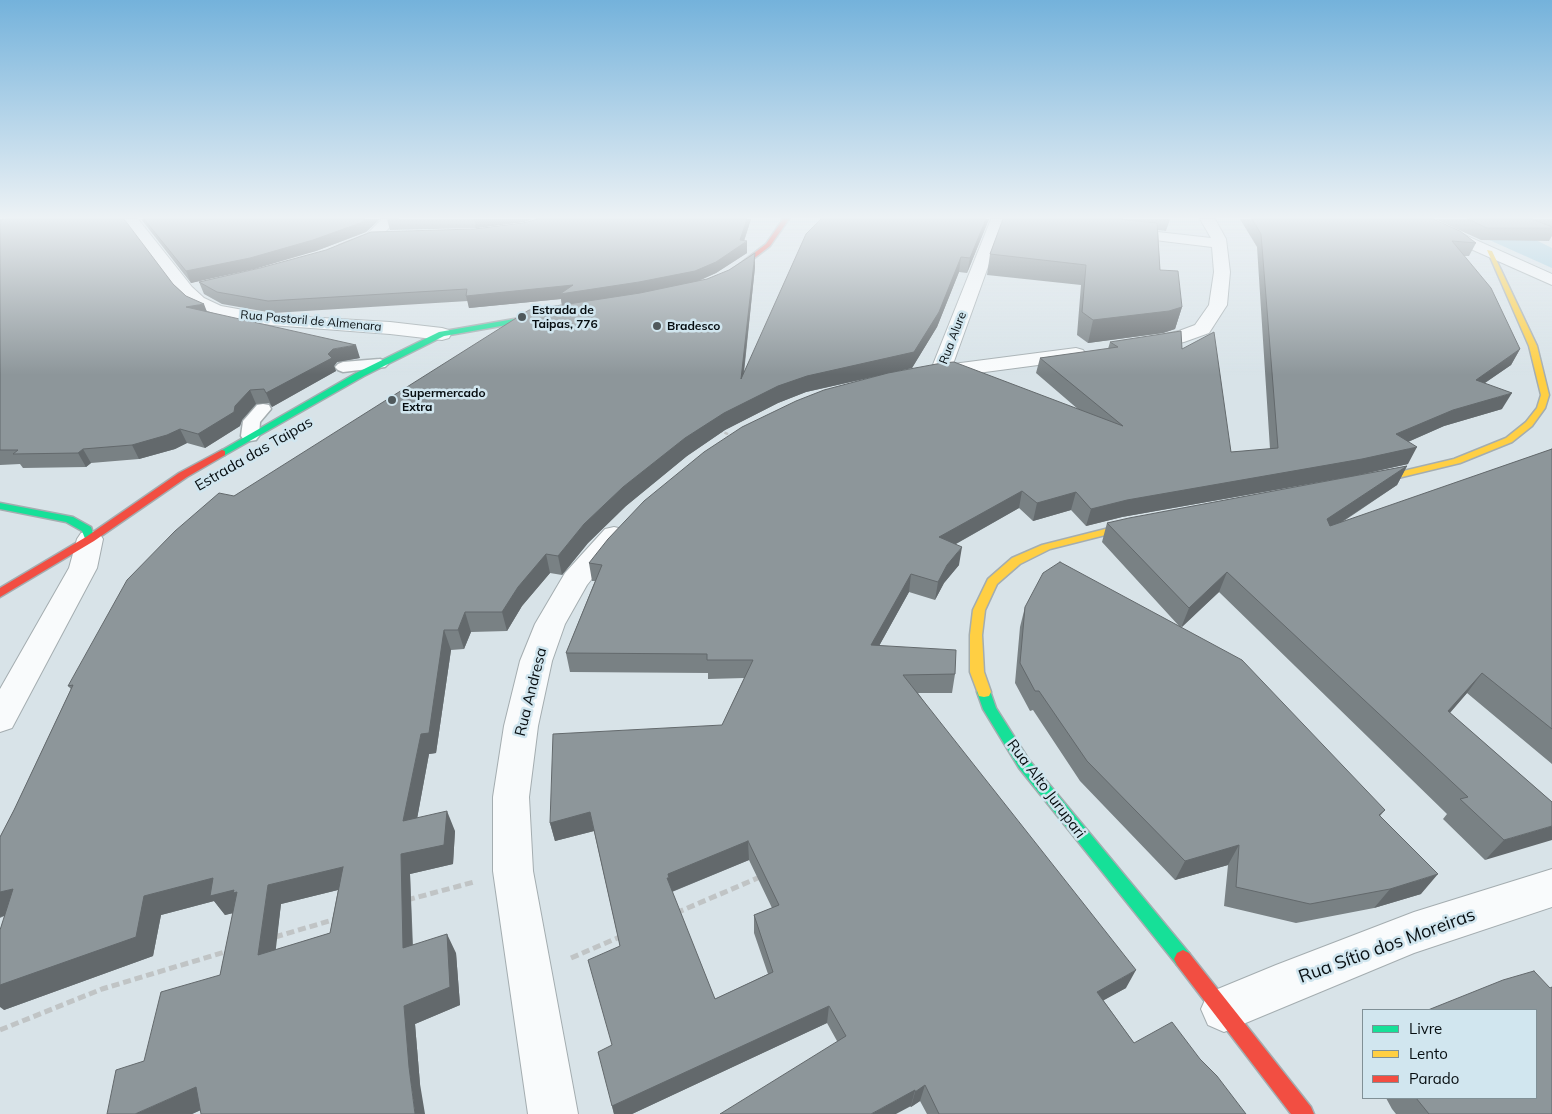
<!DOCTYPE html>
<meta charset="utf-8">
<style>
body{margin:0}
#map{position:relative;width:1552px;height:1114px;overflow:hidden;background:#d8e3e8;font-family:Mulish,sans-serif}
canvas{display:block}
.legend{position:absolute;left:1362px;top:1009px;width:175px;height:90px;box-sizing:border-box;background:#d1e6ef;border:1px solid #809096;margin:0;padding:6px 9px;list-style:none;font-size:15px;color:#070e11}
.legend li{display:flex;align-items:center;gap:10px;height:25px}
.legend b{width:25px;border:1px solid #809096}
</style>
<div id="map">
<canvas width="1552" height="1114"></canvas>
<ul class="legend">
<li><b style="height:6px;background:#16e098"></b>Livre</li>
<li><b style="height:6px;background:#ffcf43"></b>Lento</li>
<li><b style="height:6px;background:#f24e42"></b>Parado</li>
</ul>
</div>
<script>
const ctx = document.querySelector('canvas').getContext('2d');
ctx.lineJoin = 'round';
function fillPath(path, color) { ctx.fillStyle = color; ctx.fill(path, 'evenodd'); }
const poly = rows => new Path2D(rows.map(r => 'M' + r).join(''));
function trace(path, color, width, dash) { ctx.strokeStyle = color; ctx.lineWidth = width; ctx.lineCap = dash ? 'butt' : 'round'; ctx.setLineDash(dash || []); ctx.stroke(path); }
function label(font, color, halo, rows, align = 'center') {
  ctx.font = font + ' Mulish,sans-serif'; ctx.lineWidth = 5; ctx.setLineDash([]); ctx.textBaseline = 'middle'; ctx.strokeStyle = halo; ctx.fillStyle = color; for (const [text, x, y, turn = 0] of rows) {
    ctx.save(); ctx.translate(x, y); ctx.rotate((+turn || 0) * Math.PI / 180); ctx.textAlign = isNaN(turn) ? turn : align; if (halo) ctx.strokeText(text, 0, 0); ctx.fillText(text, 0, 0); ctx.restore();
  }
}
fillPath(poly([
 [1530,237,1552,248,1552,268,1487,239]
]), '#9eccdf');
const lane = poly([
 [380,359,385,361,388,364,385,367,343,372,338,370,335,367,338,364,343,362,380,359],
 [263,404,269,405,271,409,260,422,259,436,256,440,250,441,244,440,241,436,243,421,257,405,263,404]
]);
const street = poly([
 [123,219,138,219,192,287,204,298,221,306,271,315,390,322,442,328,449,330,451,334,449,338,442,340,390,334,271,325,210,315,192,306,180,295,123,219],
 [382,219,398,219,377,240,344,253,339,251,336,248,339,245,367,234,382,219],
 [991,219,1037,219,1044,221,1046,224,1044,227,1039,228,1003,225,953,364,1076,348,1083,350,1086,354,1083,358,1076,360,932,379,925,377,922,373,925,369,932,367,991,219],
 [1200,219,1215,219,1226,239,1230,272,1227,305,1209,333,1184,342,1145,350,1138,348,1135,344,1138,340,1179,331,1195,325,1209,305,1214,272,1212,247,1122,236,1117,235,1115,232,1117,229,1122,228,1211,238,1200,219],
 [1408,219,1429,219,1552,274,1552,285,1410,222,1408,219],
 [614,527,623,529,627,535,587,585,565,624,552,661,538,726,529,797,533,871,578,1114,528,1114,493,871,493,797,504,726,520,661,535,624,565,573,605,529,614,527],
 [90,531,99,533,103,539,97,568,12,728,0,732,0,689,69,568,77,539,81,533,90,531],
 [1552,869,1552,907,1414,953,1224,1032,1208,1025,1201,1009,1208,993,1276,965,1414,912,1552,869]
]);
const fast = poly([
 [549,313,553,315,552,317,444,336,364,376,225,455,222,456,217,453,358,372,439,332,549,313],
 [0,503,73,517,91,527,95,539,90,542,86,541,82,531,66,522,0,509,0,503],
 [984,687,989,688,996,708,1029,760,1189,953,1192,959,1189,965,1183,968,1177,965,1019,768,983,709,977,692,979,688,984,687]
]);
const slow = poly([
 [1487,250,1492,251,1537,346,1549,395,1545,408,1532,426,1512,442,1460,463,1365,486,1361,485,1360,483,1361,481,1454,459,1506,438,1526,422,1537,408,1541,395,1529,346,1487,250],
 [1141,520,1146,523,1145,525,1050,549,1020,564,997,584,985,610,982,635,984,672,991,692,989,696,984,697,979,696,970,672,970,635,973,610,988,579,1012,558,1042,545,1141,520]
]);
const jam = poly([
 [783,219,789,219,770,246,727,279,723,279,723,277,766,244,783,219],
 [222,450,225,451,225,455,187,477,94,541,0,597,0,588,86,537,179,473,222,450],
 [1183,950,1189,953,1311,1107,1314,1114,1291,1114,1177,965,1174,959,1177,953,1183,950]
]);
trace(lane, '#a4adb0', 3);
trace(street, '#a4adb0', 2);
trace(fast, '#a4adb0', 3);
trace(slow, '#a4adb0', 3);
trace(jam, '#a4adb0', 3);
trace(poly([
 [719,430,734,437]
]), '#c0c4c5', 2.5, [4, 2]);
trace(poly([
 [407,900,474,882],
 [676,913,760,877],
 [275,937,336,919],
 [571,958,622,936],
 [0,1030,102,989,228,951]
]), '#c0c4c5', 5, [8, 4]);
fillPath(lane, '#f9fbfc');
fillPath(street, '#f9fbfc');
fillPath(fast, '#16e098');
fillPath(slow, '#ffcf43');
fillPath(jam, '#f24e42');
fillPath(poly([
 [0,219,173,284,186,296,207,311,360,358,337,362,334,366,336,371,272,407,269,403,256,404,242,420,240,426,205,448,187,443,175,449,139,459,91,463,86,467,23,468,20,464,0,465],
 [141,219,380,219,366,232,316,251,191,283],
 [387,219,532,219,524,222,476,228,390,230],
 [751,219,744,241,747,253,716,273,699,281,755,267,744,373,821,219,989,219,967,273,959,272,937,327,912,368,894,372,1079,410,1036,373,1040,358,1108,349,1110,342,1182,349,1231,452,1270,449,1257,247,1240,219,1433,219,1476,243,1469,256,1464,256,1520,349,1511,365,1485,383,1502,409,1444,426,1408,442,1408,464,1354,476,1122,517,1086,526,1071,510,1033,521,1019,508,956,544,959,565,944,583,935,600,909,592,879,646,955,674,952,693,918,693,1126,988,1103,1000,1134,1043,1200,1059,1246,1114,927,1114,920,1101,911,1107,837,1041,827,1023,632,1114,614,1114,612,1106,612,1045,620,946,594,831,555,841,550,823,722,725,744,678,708,679,708,673,570,672,566,653,595,581,592,581,589,563,878,376,806,392,778,403,725,430,687,456,626,506,588,543,562,575,550,573,522,606,507,631,471,632,464,649,451,650,436,753,429,754,417,818,455,831,453,864,410,874,413,945,456,953,460,1005,415,1024,420,1084,200,1110,192,1114,144,1061,220,975,233,913,225,915,214,901,161,915,153,956,4,1010,4,916,0,918,0,837,14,810,71,689,68,686,234,496,562,305,561,299,469,308,468,301,273,313,222,304,204,294,199,282,474,229,523,223],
 [749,860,772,908,754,915,754,933,768,974,715,999,672,892],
 [338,890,330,933,275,950,281,904],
 [1003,219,1170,219,1166,231,1158,230,1160,270,1182,307,1175,329,1163,333,1088,343,1077,335,1081,285,987,275,990,254],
 [1435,219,1552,219,1552,236,1549,241,1481,240],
 [1552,449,1552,764,1467,693,1450,713,1552,802,1485,860,1443,819,1447,814,1219,592,1181,627,1385,810,1380,816,1421,894,1374,908,1296,923,1224,906,1228,865,1175,880,1080,781,1033,710,1030,711,1015,683,1020,627,1025,607,1180,627,1102,542,1107,523,1407,466,1397,485,1341,523],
 [1386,1098,1536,1098,1552,1114,1396,1114,1392,1109]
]), '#798184');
fillPath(poly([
 [365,219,380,219,366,232,316,251,255,269,191,283,186,271],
 [474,219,532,219,524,222,476,228],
 [747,219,751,219,743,244,747,241,747,253,716,273,695,282,641,294,562,306,561,299,469,308,466,296,740,240],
 [986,219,989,219,967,273,970,258],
 [755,253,755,267,741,396,741,379],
 [961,257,959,272,937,327,912,368,806,392,778,403,725,430,687,456,626,506,588,543,562,575,558,556,584,524,623,487,685,438],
 [204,304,209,317,186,307],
 [1182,307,1175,329,1163,333,1088,343,1093,320],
 [356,345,360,358,337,362,334,366,336,371,272,407,266,393,328,354,333,349],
 [1520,349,1511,365,1467,395,1476,380],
 [250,390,256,404,242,420,240,426,205,448,198,434],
 [1512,393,1502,409,1444,426,1387,451,1396,434,1453,410],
 [180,429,187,443,175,449,139,459,132,445],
 [1417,447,1408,464,1354,476,1122,517,1086,526,1091,509,1127,500],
 [83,449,91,463,86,467,78,453],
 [1407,466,1397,485,1317,538,1327,519],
 [1022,491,1019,508,936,555,939,537],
 [1076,492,1071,510,1033,521,1037,503],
 [962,547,959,565,944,583,935,600,938,582,947,565],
 [546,554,550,573,522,606,507,631,502,612,518,587],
 [1227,572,1219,592,1181,628,1189,608],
 [911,574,909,592,869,664,871,645],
 [465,612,471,632,464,649,458,630],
 [444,630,451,650,436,753,429,754,413,841,403,821,421,734],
 [1482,673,1467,693,1433,732,1448,711],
 [447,811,455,831,453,864,410,874,413,967,403,948,401,854],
 [590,812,594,831,555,841,550,823],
 [1552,826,1552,840,1485,860,1504,840],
 [748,841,749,860,671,892,667,878,668,874],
 [1239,845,1228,865,1175,880,1185,861],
 [343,867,354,886,281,904,273,974,258,955,268,885],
 [1438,874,1421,894,1374,908,1390,889],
 [213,878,237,892,246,910,225,915,214,901,161,915,153,956,4,1010,0,1007,0,985,144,896],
 [13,889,33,908,0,917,0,892],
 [447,934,456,953,460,1005,415,1024,420,1084,425,1114,415,1114,409,1067,404,1006],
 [1136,970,1126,988,1088,1009,1097,992],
 [829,1006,827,1023,632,1114,614,1114,612,1106],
 [925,1085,920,1101,911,1107,915,1092],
 [196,1087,215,1104,192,1114,135,1114],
 [915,1090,911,1106,896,1114,871,1114]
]), '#63696c');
const building = poly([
 [4,219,124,219,173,284,186,296,204,304,186,307,356,345,333,349,328,354,332,358,266,393,264,389,250,390,235,406,234,412,198,434,180,429,167,435,132,445,83,449,78,453,13,454,18,450,0,450,0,220,4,219],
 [144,219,365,219,363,222,313,240,250,258,186,271,144,219],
 [538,219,747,219,740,240,747,241,716,262,695,271,639,282,560,294,573,285,466,296,467,289,268,301,217,292,199,282,260,268,326,250,371,232,474,229,523,223,538,219],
 [821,219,986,219,970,258,961,257,939,312,914,352,807,376,778,386,724,413,685,438,623,487,584,524,558,556,546,554,518,587,502,612,465,612,458,630,444,630,429,733,421,734,403,821,447,811,444,845,401,854,403,948,447,934,450,987,404,1006,409,1067,415,1114,201,1114,196,1087,135,1114,107,1114,116,1070,144,1061,161,992,220,975,237,892,233,893,234,890,210,896,213,878,144,896,136,937,0,985,0,930,13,889,0,892,0,837,14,810,73,685,68,686,127,580,175,531,219,493,234,496,529,310,640,293,707,279,729,270,755,253,741,379,806,234,821,219],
 [343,867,330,933,258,955,268,885,343,867],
 [1003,219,1119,219,1157,223,1160,270,1178,271,1182,307,1169,311,1093,320,1082,312,1086,265,990,254,1003,219],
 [1252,219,1433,219,1460,231,1476,243,1452,241,1491,288,1520,349,1476,380,1512,393,1453,410,1396,434,1417,447,1362,459,1127,500,1091,509,1076,492,1037,503,1022,491,939,537,962,547,947,565,938,582,911,574,871,645,956,650,955,674,903,675,1136,970,1097,992,1134,1043,1172,1022,1200,1059,1217,1076,1246,1114,939,1114,925,1085,915,1092,915,1090,871,1114,720,1114,846,1036,829,1006,612,1106,598,1052,612,1045,588,960,620,946,590,812,550,823,553,734,722,725,753,660,707,660,707,654,566,653,602,565,589,563,608,539,644,501,704,452,742,427,796,401,824,390,888,373,942,363,954,362,1123,426,1040,358,1118,347,1110,342,1181,331,1182,349,1214,332,1231,452,1278,448,1261,234,1252,219],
 [748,841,779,905,754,915,773,972,715,999,667,878,669,878,668,874,748,841],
 [1468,219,1532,219,1552,227,1552,228,1487,228,1468,219],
 [1552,449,1552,729,1482,673,1448,711,1552,802,1552,826,1504,840,1460,799,1468,797,1227,572,1189,608,1107,523,1129,518,1407,466,1327,519,1330,526,1552,449],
 [1060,562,1242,660,1385,810,1379,815,1438,874,1390,889,1310,904,1236,887,1239,845,1185,861,1087,761,1039,691,1035,691,1020,663,1025,607,1043,573,1060,562],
 [1534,971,1550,988,1552,987,1552,1114,1429,1114,1416,1098,1536,1098,1536,1010,1428,1010,1503,980,1534,971]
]);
fillPath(building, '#8d969a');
trace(building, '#63696c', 1);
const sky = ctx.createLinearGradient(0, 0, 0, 375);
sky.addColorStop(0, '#74b2db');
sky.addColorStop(0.58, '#edf2f5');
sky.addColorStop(1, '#edf2f500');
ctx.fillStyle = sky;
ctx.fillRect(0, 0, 1552, 375);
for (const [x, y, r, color] of [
 [522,317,5,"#50595c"],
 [657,326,5,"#50595c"],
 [392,400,5,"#50595c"]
]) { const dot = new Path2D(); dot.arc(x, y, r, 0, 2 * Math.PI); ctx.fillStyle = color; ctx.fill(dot); trace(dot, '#d1e6ef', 2); }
label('bold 12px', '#070e11', '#d1e6ef', [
 ["Estrada de",532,310],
 ["Taipas, 776",532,324],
 ["Bradesco",667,326],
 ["Supermercado",402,393],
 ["Extra",402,407]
], 'left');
label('12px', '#070e11', '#d1e6ef', [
 ["Rua Pastoril de Almenara",311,321,5],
 ["Rua Alure",953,338,-69]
]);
label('15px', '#070e11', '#d1e6ef', [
 ["Estrada das Taipas",254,454,-30],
 ["Rua Andresa",531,692,-76],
 ["Rua Alto Jurupari",1046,789,53]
]);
label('18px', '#070e11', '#d1e6ef', [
 ["Rua Sítio dos Moreiras",1387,946,-20]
]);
</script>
